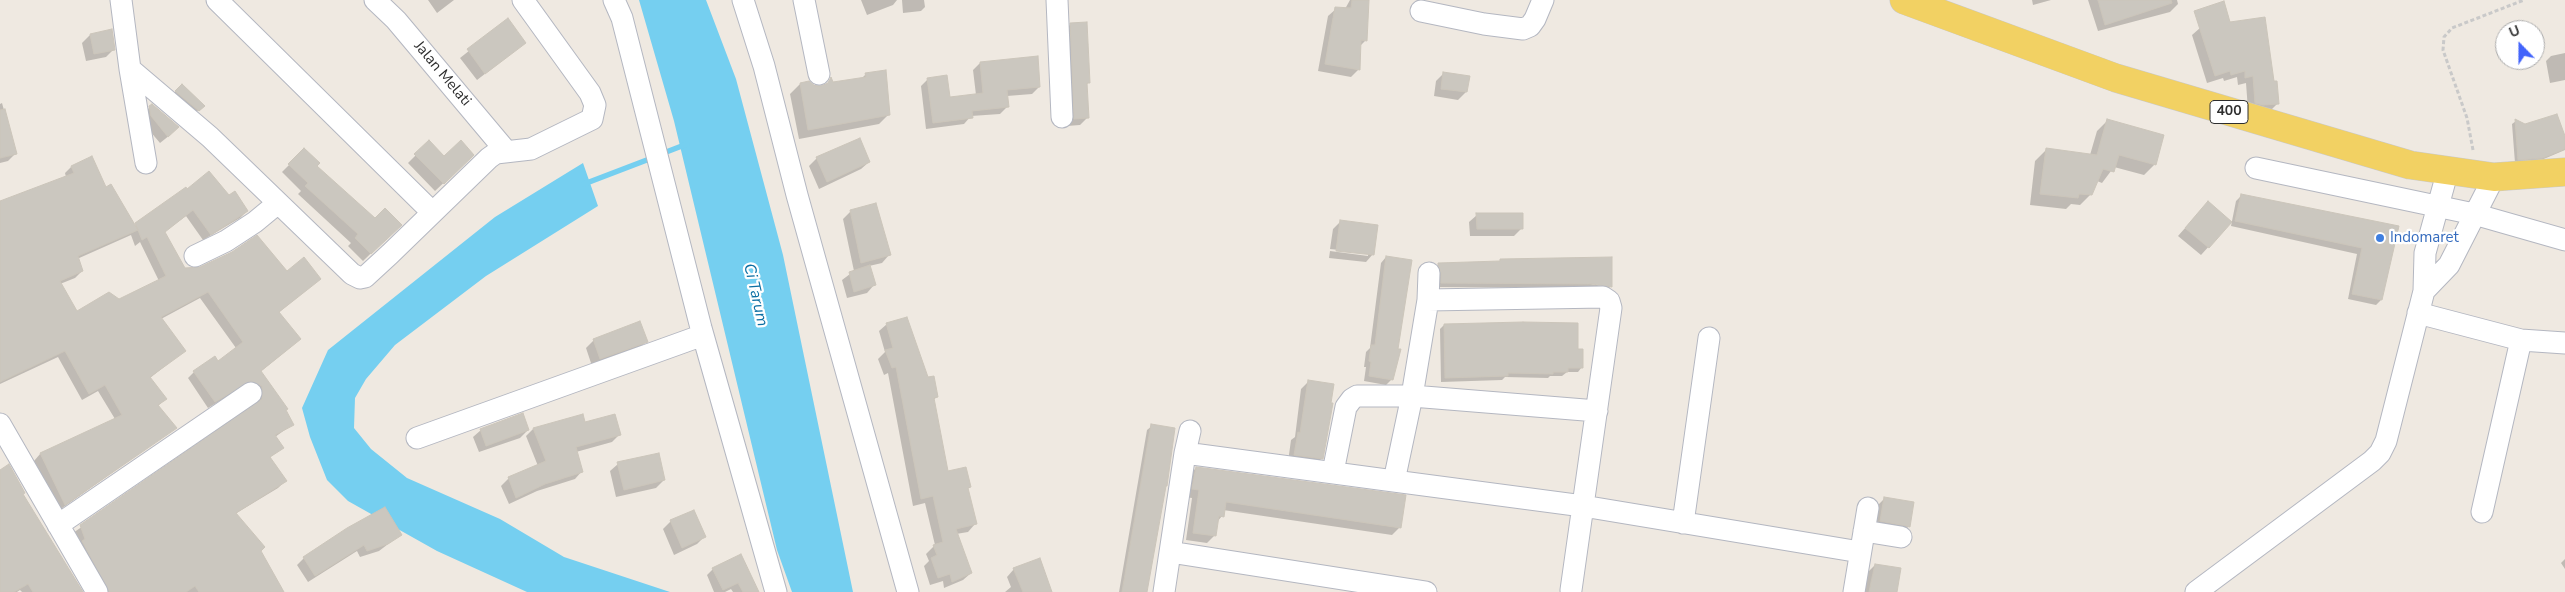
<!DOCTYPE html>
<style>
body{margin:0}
#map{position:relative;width:2565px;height:592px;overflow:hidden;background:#efe9e1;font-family:"Nunito Sans",sans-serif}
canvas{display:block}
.north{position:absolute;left:2495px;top:20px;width:50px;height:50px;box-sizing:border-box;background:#fff;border:1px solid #ababab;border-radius:50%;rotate:338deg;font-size:14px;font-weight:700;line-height:20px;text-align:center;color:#2e2e2e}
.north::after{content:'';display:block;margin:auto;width:18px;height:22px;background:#4264fb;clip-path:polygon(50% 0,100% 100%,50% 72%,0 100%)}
</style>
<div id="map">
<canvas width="2565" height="592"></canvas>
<div class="north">U</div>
</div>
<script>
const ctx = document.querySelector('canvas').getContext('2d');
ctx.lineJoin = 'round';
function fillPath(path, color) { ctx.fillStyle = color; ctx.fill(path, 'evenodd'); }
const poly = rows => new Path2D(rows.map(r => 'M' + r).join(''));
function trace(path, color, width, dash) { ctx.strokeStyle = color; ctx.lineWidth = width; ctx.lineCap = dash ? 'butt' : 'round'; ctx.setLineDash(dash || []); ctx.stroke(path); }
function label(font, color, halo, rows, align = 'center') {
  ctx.font = font + ' "Nunito Sans",sans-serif'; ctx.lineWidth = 4.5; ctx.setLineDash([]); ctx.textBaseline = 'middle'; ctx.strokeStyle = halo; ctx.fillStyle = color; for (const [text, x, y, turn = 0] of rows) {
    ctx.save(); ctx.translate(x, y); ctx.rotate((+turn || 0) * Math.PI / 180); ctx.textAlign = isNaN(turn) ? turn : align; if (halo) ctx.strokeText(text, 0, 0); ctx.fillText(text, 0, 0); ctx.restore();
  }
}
fillPath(poly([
 [639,0,706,0,736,79,783,255,853,592,792,592,777,550,674,121],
 [583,163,598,206,486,276,395,345,366,379,355,398,354,428,371,449,407,478,500,519,564,557,670,592,527,592,437,551,348,501,327,480,310,437,302,408,328,350,495,217]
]), '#75cff0');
fillPath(poly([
 [428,0,454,0,437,13],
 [861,0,897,0,893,5,867,15],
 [902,0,924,0,925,7,921,11,903,13],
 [1350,0,1368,0,1365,41,1359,47,1359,69,1351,77,1318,71,1328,16,1336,9,1345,9],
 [2032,0,2051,0,2033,5],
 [2088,0,2177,0,2178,4,2170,12,2098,31],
 [2264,18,2277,104,2270,111,2248,110,2246,83,2238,85,2237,77,2224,81,2223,78,2207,83,2192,35,2200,28],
 [508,20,525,43,477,80,460,58],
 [1071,24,1089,82,1086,85,1087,118,1080,125,1067,126,1063,32],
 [111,31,114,49,106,57,86,61,82,43,90,35],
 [2565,53,2565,80,2550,83,2546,61,2551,56],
 [980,63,1039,87,1032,94,1007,96,1008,106,1000,114,971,116,964,124,926,129,921,86,928,79,949,99,976,95,973,70],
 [1444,73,1466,92,1458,100,1434,96,1436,81],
 [866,74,889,114,879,124,799,139,790,94,800,84,825,86,832,79,832,84,861,79],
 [182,85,203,106,195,113,168,99],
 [2,103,16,153,8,161,0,163,0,104],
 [152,105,170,135,160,143,144,124,142,115],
 [2108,120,2155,164,2144,175,2114,167,2102,183,2097,181,2091,194,2080,205,2071,204,2066,209,2030,205,2035,161,2046,150,2090,155,2097,131],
 [2516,121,2565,140,2565,150,2539,161,2515,163,2512,124],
 [429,142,444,158,473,155,435,191,408,163],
 [304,150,315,166,375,220,400,225,363,261,348,246,351,243,298,194,301,191,282,172],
 [817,158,869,162,861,169,819,189,809,166],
 [71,167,106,189,134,226,229,197,247,211,240,218,203,240,186,216,164,232,185,269,286,272,320,279,278,313,293,345,260,372,293,424,275,437,282,448,269,458,285,481,278,488,235,514,282,592,107,592,73,533,256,405,255,393,243,387,208,408,188,378,194,372,218,362,236,348,200,298,161,319,184,351,150,378,165,399,158,406,175,428,58,511,34,461,40,454,115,419,98,391,82,400,58,357,0,384,0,202,66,177,65,173],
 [131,235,135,246,140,242,159,281,119,301,77,313,60,284,75,278,82,271,77,259],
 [244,379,259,384,259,387],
 [2241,196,2397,227,2381,300,2376,305,2348,299,2357,254,2231,226,2236,201],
 [875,205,889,255,882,263,869,266,874,285,867,293,847,298,842,280,854,271,843,219,850,212],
 [2201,210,2231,222,2201,255,2178,236],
 [1477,215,1522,228,1514,236,1470,236,1469,222],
 [1340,222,1373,254,1366,262,1329,258,1330,251,1368,256,1368,253,1330,249,1333,229],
 [1386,257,1397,350,1392,379,1386,385,1364,381,1366,367,1364,367,1366,352,1370,348,1381,263],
 [1439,264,1468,265,1610,287,1606,291,1587,288,1437,287,1434,269],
 [887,324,927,378,937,397,933,400,947,473,970,487,967,489,975,524,968,532,956,534,971,573,963,580,944,588,943,581,930,585,924,566,929,561,926,554,935,545,925,503,913,506,888,373,884,375,878,359,885,352,879,331],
 [1444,325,1577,350,1582,367,1578,372,1567,372,1562,376,1550,376,1548,378,1505,377,1502,380,1441,382,1440,329],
 [594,340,646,341,639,349,592,366,586,348],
 [1308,382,1322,458,1315,465,1288,462,1291,440,1295,437,1301,389],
 [582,415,584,424,620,434,612,442,576,452,582,471,575,479,537,491,509,504,501,486,509,478,538,466,526,436,533,429],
 [1152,426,1164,488,1146,592,1119,592,1147,430],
 [481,430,528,430,520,438,479,452,473,437],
 [618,464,664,480,656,488,616,497,610,471],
 [1196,468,1400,527,1392,535,1223,510,1222,516,1217,522,1215,535,1207,543,1186,540,1192,498,1185,497,1188,476],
 [0,471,21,495,81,592,22,592,20,590,17,592,0,592],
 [1884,499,1909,526,1901,534,1873,528,1877,506],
 [671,521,704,537,697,544,674,555,663,529],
 [400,535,379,551,360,557,357,551,308,582,297,565,304,558],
 [2565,559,2565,569,2561,563],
 [1875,565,1897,592,1864,592,1867,573],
 [713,569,758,592,733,592,731,589,725,592,714,592,707,575],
 [1014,569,1051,592,1005,592,1011,587,1007,577]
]), '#0003');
trace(poly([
 [661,154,687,144],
 [584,184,652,158]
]), '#75cff0', 5.5);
const building = poly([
 [1352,0,1369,0,1367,41,1361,40,1360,70,1325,64,1335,7,1351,8,1352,0],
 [2098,0,2171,0,2172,3,2105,25,2098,0],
 [2224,1,2230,22,2265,17,2274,81,2277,81,2279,104,2263,105,2255,103,2253,76,2245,78,2245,71,2231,75,2230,71,2215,76,2194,11,2224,1],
 [508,18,526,43,485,74,467,49,508,18],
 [1087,22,1090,83,1087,83,1089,118,1074,119,1070,23,1087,22],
 [112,29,115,50,94,54,90,34,112,29],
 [1038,56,1040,87,1007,90,1009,107,972,111,973,118,933,123,927,78,947,75,950,97,983,93,980,62,1038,56],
 [886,70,890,115,808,130,800,83,809,81,815,86,821,86,828,83,831,77,833,82,866,77,865,73,886,70],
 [1443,72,1470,76,1467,92,1441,89,1443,72],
 [182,84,205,106,199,111,175,91,182,84],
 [152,104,179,127,168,137,151,116,149,106,152,104],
 [5,109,17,154,0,158,0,110,5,109],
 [2557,114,2565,136,2565,149,2543,158,2518,160,2515,119,2525,124,2557,114],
 [2107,119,2164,135,2156,165,2119,155,2114,172,2103,169,2092,195,2079,194,2078,198,2040,194,2046,148,2097,155,2107,119],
 [860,138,870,162,827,182,816,157,860,138],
 [429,140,444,156,461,140,474,155,444,184,414,154,429,140],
 [304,148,320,163,317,166,375,218,385,208,402,225,371,254,355,238,358,234,305,186,308,183,288,164,304,148],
 [92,156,106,187,111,184,138,230,78,256,83,271,60,281,77,311,109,292,119,299,166,276,147,237,142,240,135,223,186,187,187,189,209,171,229,195,235,191,248,211,211,235,193,210,165,232,185,268,200,267,232,252,257,235,287,271,304,257,321,279,279,312,301,339,261,371,288,409,286,410,294,425,275,435,284,448,270,457,287,481,236,513,265,547,261,551,284,592,199,592,195,586,186,592,109,592,82,541,85,539,80,525,262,399,262,386,251,381,215,402,193,371,215,356,218,361,243,342,208,292,161,317,186,351,150,377,167,399,158,405,177,428,65,505,40,453,122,415,105,385,89,394,65,351,0,382,0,201,74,173,71,166,92,156],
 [2241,194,2399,226,2382,300,2352,294,2362,248,2235,221,2241,194],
 [2208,201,2232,222,2209,248,2185,228,2208,201],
 [876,203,891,255,861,263,850,210,876,203],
 [1476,213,1523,213,1523,229,1477,229,1476,213],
 [1340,220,1378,225,1374,255,1336,251,1340,220],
 [1386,256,1412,260,1398,349,1401,349,1393,380,1369,376,1371,362,1369,361,1371,345,1375,345,1386,256],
 [1612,257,1612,287,1592,284,1441,283,1441,273,1438,265,1438,263,1500,261,1500,259,1612,257],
 [870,265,876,285,854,292,849,272,870,265],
 [907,317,928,377,934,376,938,397,934,398,948,471,966,467,971,487,968,488,977,524,956,529,972,573,952,582,950,574,938,578,931,558,937,555,933,545,943,542,933,496,921,499,896,367,892,368,885,350,893,348,886,323,907,317],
 [640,321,648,342,600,359,593,339,640,321],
 [1523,322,1578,323,1578,349,1583,349,1583,368,1568,368,1568,372,1553,372,1553,374,1508,373,1508,376,1445,378,1444,324,1523,322],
 [1308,380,1334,384,1331,403,1333,403,1323,459,1294,455,1298,432,1300,433,1308,380],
 [523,413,529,430,486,446,480,429,523,413],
 [583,414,585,422,615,414,621,435,576,447,583,472,545,484,516,498,508,477,546,461,533,428,583,414],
 [1151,424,1175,428,1167,486,1166,486,1147,592,1122,592,1151,424],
 [659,453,665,480,624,490,617,462,659,453],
 [9,464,25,493,23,494,83,592,33,592,28,584,14,592,0,592,0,470,9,464],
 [1196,467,1406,495,1401,528,1226,502,1224,517,1219,516,1216,536,1193,533,1199,490,1192,489,1196,467],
 [1884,497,1914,502,1910,527,1880,521,1884,497],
 [385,507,402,535,388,544,367,551,364,545,315,576,303,557,347,528,385,507],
 [694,510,706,537,682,548,670,520,694,510],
 [741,554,759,592,743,592,738,583,723,590,712,568,741,554],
 [1040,558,1052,592,1023,592,1013,568,1040,558],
 [1875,564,1901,568,1897,592,1869,592,1875,564]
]);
fillPath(building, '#cbc7bf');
trace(building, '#cbc5ba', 1);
const minor = poly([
 [121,0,130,69,146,163],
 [217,0,432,212],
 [375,0,396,20,506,151],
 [614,0,622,18,701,328,776,592],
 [743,0,764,66,797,195,908,592],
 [804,0,819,74],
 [1057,0,1062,117],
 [1421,11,1484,24,1523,29,1530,26,1535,19,1543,0],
 [130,69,210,137,352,274,360,278,365,277,390,254,489,158,496,153,531,149,592,119,595,105,590,93,523,0],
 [2256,168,2474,214,2565,240],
 [2448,170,2425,253,2424,291,2449,265,2494,177],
 [195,256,226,241,255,222,278,203],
 [1428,300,1603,297,1609,301,1611,308,1571,590],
 [2418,313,2521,340,2565,343],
 [0,424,97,592],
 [417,438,703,335],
 [1185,453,1190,431],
 [1333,472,1346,407,1352,399,1357,396,1412,396,1597,411],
 [1394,481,1583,506,1860,552],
 [2482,512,2521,340],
 [1683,523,1709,338],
 [58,525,251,393],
 [1864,531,1901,537],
 [1170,552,1426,592],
 [1164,592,1185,453,1394,481,1412,396,1428,300,1429,273],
 [1854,592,1868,508],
 [2196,592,2372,461,2380,453,2386,441,2424,291]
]);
const major = poly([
 [1904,0,2116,78,2410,165,2494,177,2565,172]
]);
trace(minor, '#b4b7c1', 23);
trace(major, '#c9c9c9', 29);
trace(poly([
 [2473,150,2467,118,2443,50,2444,37,2452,28,2524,0]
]), '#c9c9c9', 3, [4, 2.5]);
trace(minor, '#fff', 21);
trace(major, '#f2d163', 28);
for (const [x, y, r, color] of [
 [2380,238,5,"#3f7fe0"]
]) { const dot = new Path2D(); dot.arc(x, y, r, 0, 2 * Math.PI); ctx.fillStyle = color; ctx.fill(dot); trace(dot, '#fff', 2); }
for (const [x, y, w] of [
 [2229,112,38]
]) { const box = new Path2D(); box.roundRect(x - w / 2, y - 11.5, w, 23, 4); ctx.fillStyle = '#fff'; ctx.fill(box); trace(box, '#2e2e2e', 1); }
label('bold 14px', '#2e2e2e', null, [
 ["400",2229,112]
]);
label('15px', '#2e2e2e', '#fff', [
 ["Jalan Melati",442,74,50]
]);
label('15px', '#366cbe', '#fff', [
 ["Indomaret",2390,238]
], 'left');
label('italic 16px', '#0d6fa3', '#fff', [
 ["Ci Tarum",755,295,77]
]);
</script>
